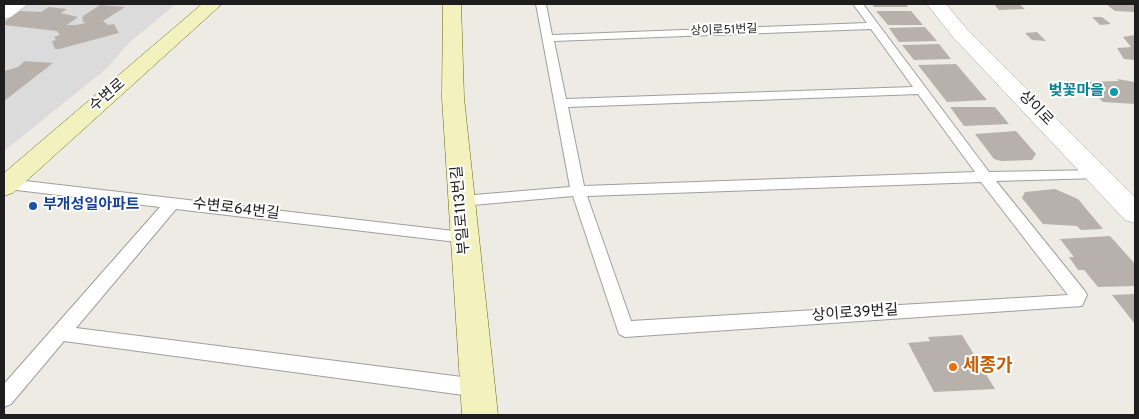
<!DOCTYPE html>
<meta charset="utf-8">
<style>
body{margin:0}
#map{position:relative;width:1139px;height:419px;overflow:hidden;background:#eeebe5;font-family:Overpass,sans-serif}
canvas{display:block}
.frame{position:absolute;inset:0;border:5px solid #1e1e1e;pointer-events:none}
</style>
<div id="map">
<canvas width="1139" height="419"></canvas>
<div class="frame"></div>
</div>
<script>
const ctx = document.querySelector('canvas').getContext('2d');
ctx.lineJoin = 'round';
function fillPath(path, color) { ctx.fillStyle = color; ctx.fill(path, 'evenodd'); }
const poly = rows => new Path2D(rows.map(r => 'M' + r).join(''));
function trace(path, color, width, dash) { ctx.strokeStyle = color; ctx.lineWidth = width; ctx.lineCap = dash ? 'butt' : 'round'; ctx.setLineDash(dash || []); ctx.stroke(path); }
function label(font, color, halo, rows, align = 'center') {
  ctx.font = font + ' Overpass,"Noto Sans KR",sans-serif'; ctx.lineWidth = 4; ctx.setLineDash([]); ctx.textBaseline = 'middle'; ctx.strokeStyle = halo; ctx.fillStyle = color; for (const [text, x, y, turn = 0] of rows) {
    ctx.save(); ctx.translate(x, y); ctx.rotate((+turn || 0) * Math.PI / 180); ctx.textAlign = isNaN(turn) ? turn : align; if (halo) ctx.strokeText(text, 0, 0); ctx.fillText(text, 0, 0); ctx.restore();
  }
}
fillPath(poly([
 [12,4,176,4,130,42,106,69,4,151,4,6]
]), '#dcdbdb');
fillPath(poly([
 [872,4,906,4,908,7,874,7],
 [994,4,1019,4,1025,9,999,10],
 [1106,4,1135,4,1135,12,1115,11],
 [100,5,125,7,103,21,108,25,114,24,119,33,59,49,55,49,52,41,56,40,54,37,60,35,57,31,4,25,4,22,20,11,41,12,49,7,67,9,61,13,78,17,67,25,76,25,86,23,82,21,85,19,83,20,82,17,84,16,83,16],
 [876,11,911,11,923,25,888,25],
 [1092,17,1102,17,1111,24,1100,25],
 [925,27,937,41,899,42,889,28],
 [1037,32,1046,41,1032,40,1025,33],
 [1135,35,1135,60,1124,59,1117,48,1131,47,1123,37],
 [939,44,951,59,914,60,902,45],
 [25,61,53,63,4,101,4,71,18,67],
 [956,64,987,100,947,102,918,65],
 [1117,79,1135,82,1135,104,1103,102,1083,82,1119,81],
 [950,107,995,107,1009,124,964,126],
 [1016,131,1036,154,1032,160,1001,161,994,159,975,134],
 [1055,189,1078,199,1103,229,1081,230,1077,226,1043,224,1022,198,1025,192],
 [1110,236,1135,264,1135,286,1098,287,1084,270,1078,270,1069,257,1074,257,1060,239],
 [1135,294,1135,324,1112,295],
 [962,335,995,389,934,392,908,343,930,341,928,337]
]), '#b7b0ab');
const lane = poly([
 [536,4,546,4,552,35,867,23,853,4,863,4,989,172,1103,170,1105,173,1098,178,996,181,1084,290,1087,295,1082,306,625,337,619,334,573,196,462,206,457,205,455,201,457,197,462,196,570,187,536,4],
 [871,29,913,87,566,99,554,41,871,29],
 [918,94,975,172,584,186,568,107,918,94],
 [981,182,1068,295,631,321,587,196,981,182],
 [8,179,471,233,473,237,471,241,465,243,176,209,76,328,478,379,485,382,488,388,485,394,478,397,64,341,11,404,4,407,4,384,160,207,8,189,4,188,4,180,8,179]
]);
const street = poly([
 [6,4,28,4,11,17,4,19,4,5,6,4],
 [927,4,946,4,966,28,1135,197,1135,223,1125,220,952,36,927,4]
]);
const secondary = poly([
 [202,4,222,4,13,193,4,196,4,173,202,4],
 [443,4,461,4,464,98,498,415,462,415,442,98,443,4]
]);
trace(lane, '#9f9f9f', 2);
trace(street, '#9f9f9f', 1);
trace(secondary, '#676b10', 1);
fillPath(lane, '#fff');
fillPath(street, '#fff');
fillPath(secondary, '#f3f2bf');
for (const [x, y, r, color] of [
 [1114,92,5,"#0f9aa8"],
 [33,206,5,"#1a4fb4"],
 [953,367,5,"#e8710a"]
]) { const dot = new Path2D(); dot.arc(x, y, r, 0, 2 * Math.PI); ctx.fillStyle = color; ctx.fill(dot); trace(dot, '#fff', 2); }
label('12px', '#1e1e1e', '#fff', [
 ["상이로51번길",724,31,-2]
]);
label('bold 15px', '#0d838f', '#fff', [
 ["벚꽃마을",1104,92]
], 'right');
label('15px', '#1e1e1e', '#fff', [
 ["수변로",108,96,-41],
 ["상이로",1035,109,46],
 ["수변로64번길",236,210,7],
 ["부일로113번길",462,210,-95],
 ["상이로39번길",855,314,-4]
]);
label('bold 15px', '#164399', '#fff', [
 ["부개성일아파트",43,206]
], 'left');
label('bold 18px', '#c56008', '#fff', [
 ["세종가",963,367]
], 'left');
</script>
